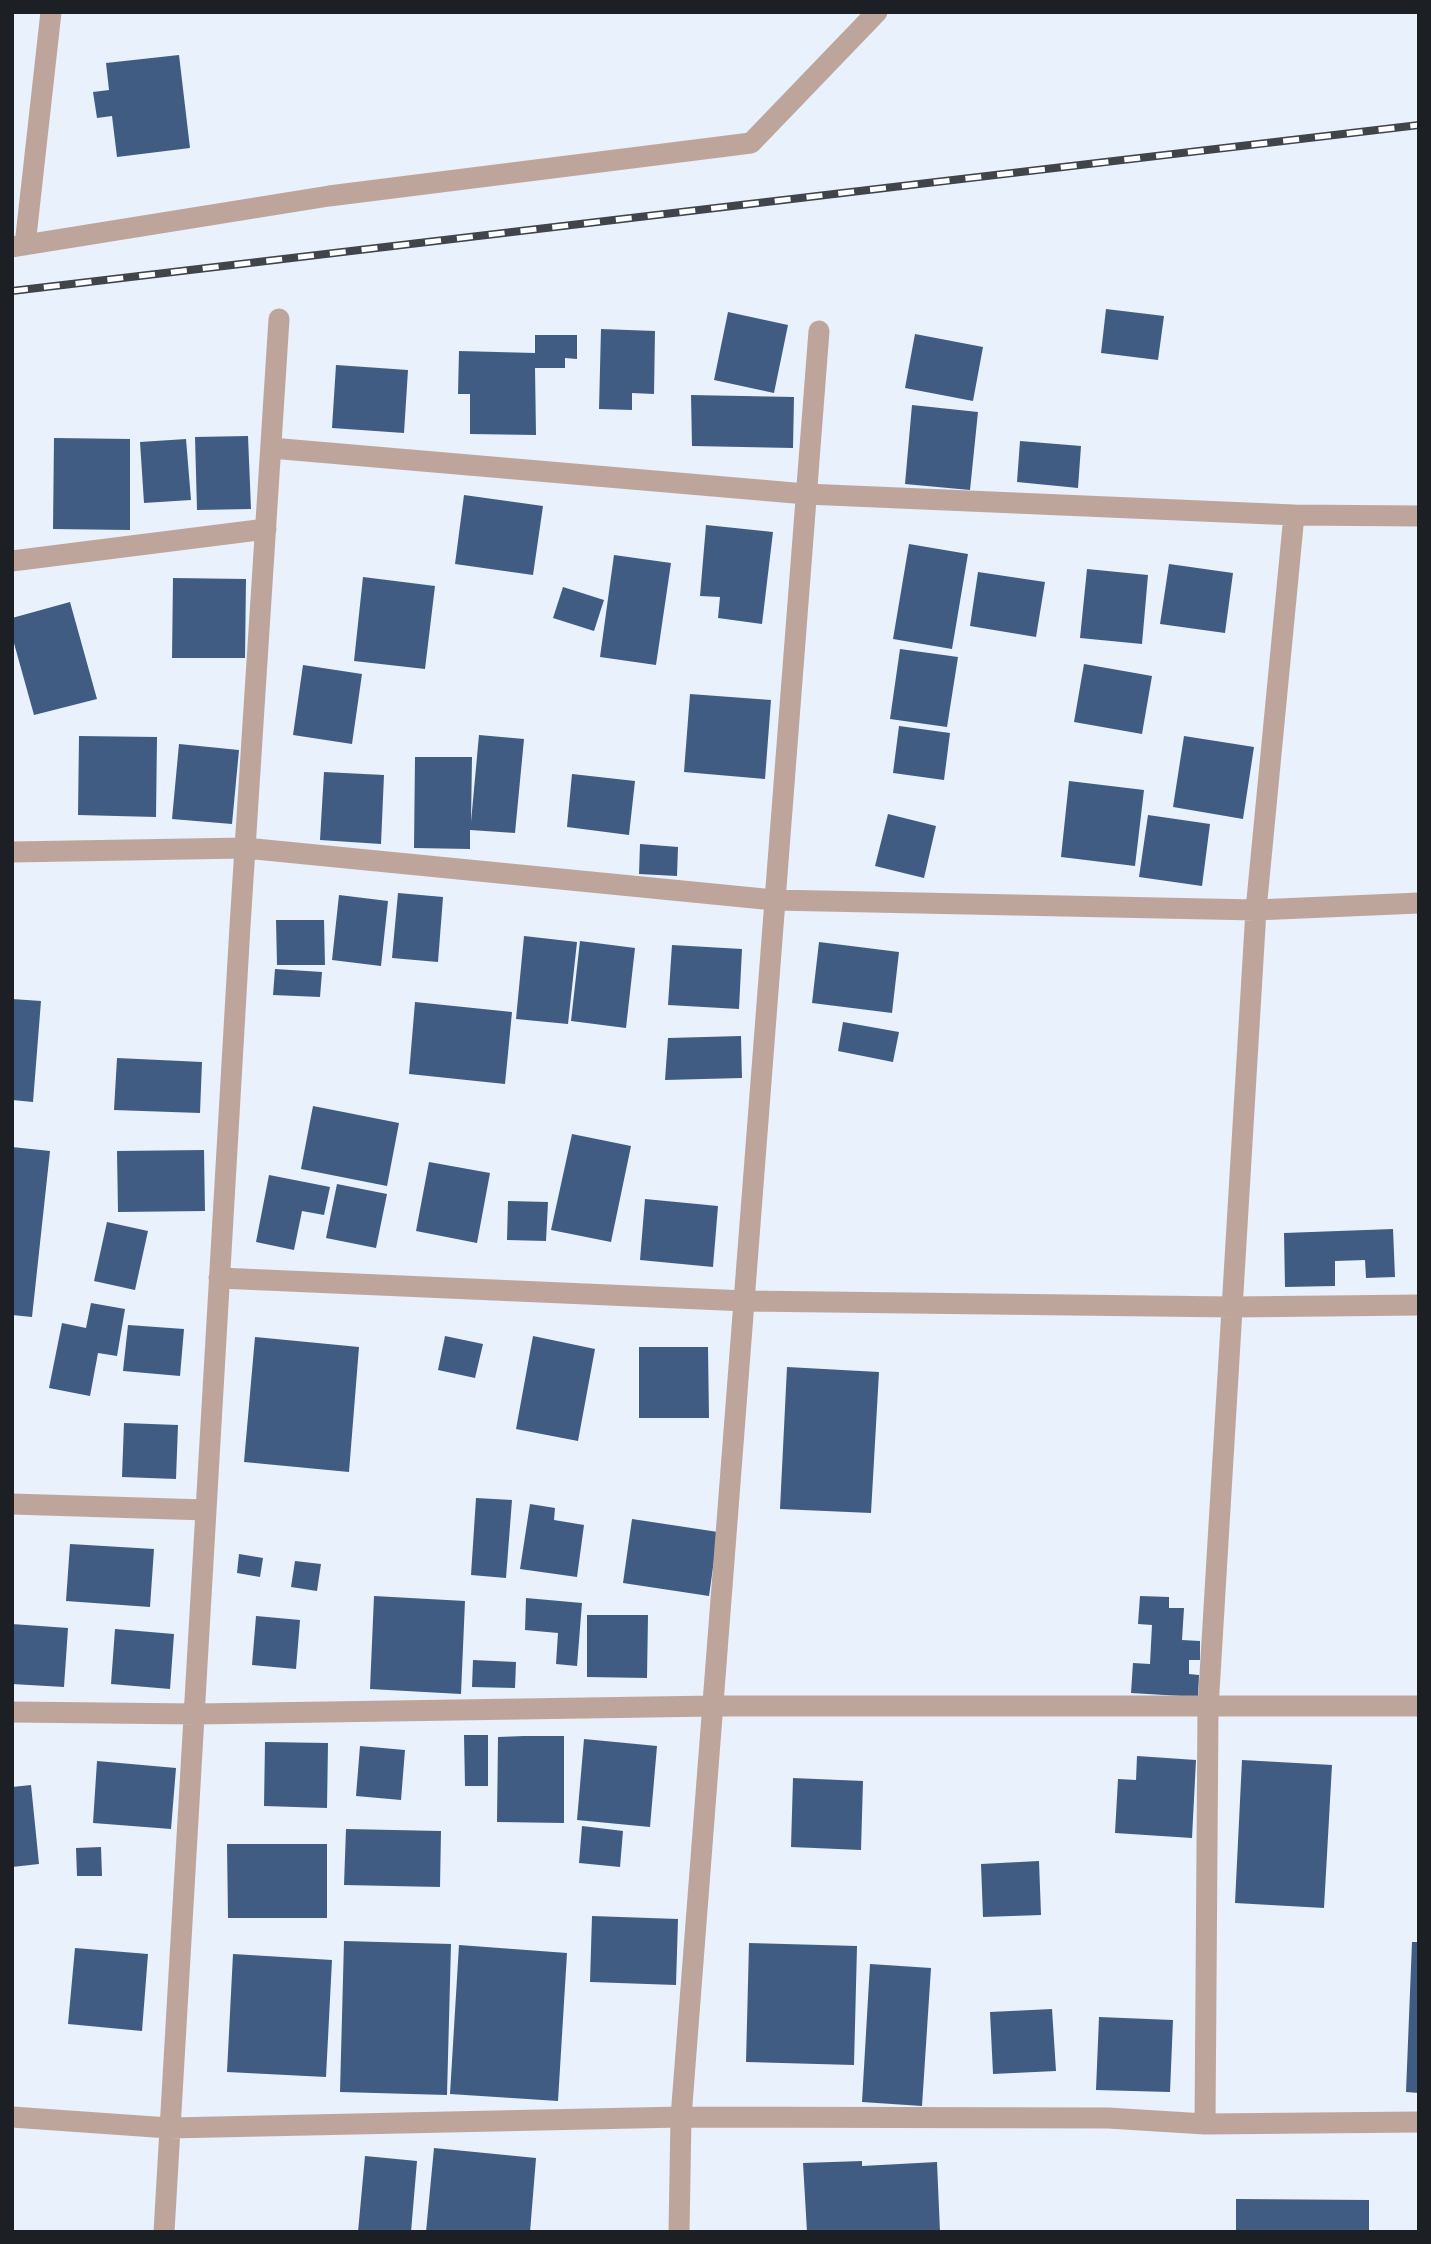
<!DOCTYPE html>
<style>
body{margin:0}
#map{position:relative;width:1431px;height:2244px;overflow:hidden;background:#e8f1fc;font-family:Helvetica,sans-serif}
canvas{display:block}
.frame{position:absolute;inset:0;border:14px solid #1c2025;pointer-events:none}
</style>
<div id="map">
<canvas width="1431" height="2244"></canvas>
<div class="frame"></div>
</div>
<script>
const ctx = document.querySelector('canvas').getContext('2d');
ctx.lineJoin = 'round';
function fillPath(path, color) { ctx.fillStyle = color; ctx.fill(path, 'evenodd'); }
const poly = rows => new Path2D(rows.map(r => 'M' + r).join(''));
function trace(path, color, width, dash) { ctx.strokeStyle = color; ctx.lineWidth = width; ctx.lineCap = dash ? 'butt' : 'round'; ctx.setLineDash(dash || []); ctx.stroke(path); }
fillPath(poly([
 [179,55,190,148,117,157,112,116,97,118,93,92,109,90,106,63],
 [1106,309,1164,316,1158,360,1101,353],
 [728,312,788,325,774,393,714,380],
 [601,329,655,331,654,394,632,393,632,410,599,409],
 [915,334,983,347,973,401,905,388],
 [535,335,577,335,577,359,565,358,565,368,535,368,536,435,470,434,470,394,458,394,459,351,535,353],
 [336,365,408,370,404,433,332,428],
 [691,395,794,397,793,448,692,446],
 [912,405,978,412,970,490,905,484],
 [248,436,251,509,197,510,195,437],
 [54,438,130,439,130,530,53,529],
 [186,439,191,500,144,503,140,442],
 [1020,441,1081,446,1078,488,1017,482],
 [464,495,543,506,533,575,455,564],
 [706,525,773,532,762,624,718,618,720,597,700,596],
 [909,544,968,554,952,649,893,639],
 [614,555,671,563,656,665,600,657],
 [1169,564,1233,573,1225,633,1160,624],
 [1087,569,1148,575,1142,644,1080,638],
 [978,572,1045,582,1036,637,970,626],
 [363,577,435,586,425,669,354,661],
 [173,578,246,579,245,658,172,658],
 [563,587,604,600,594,631,553,618],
 [70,602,97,699,34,715,12,636,12,618],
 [900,649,958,657,947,727,890,719],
 [1084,664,1152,676,1142,734,1074,722],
 [303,665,362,674,352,744,293,735],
 [690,694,771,700,765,779,684,772],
 [899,726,950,733,944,780,893,773],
 [479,735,524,739,515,833,470,830,470,849,414,848,415,757,472,757,471,822],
 [79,736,157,737,156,817,78,815],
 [1184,736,1254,747,1243,819,1173,807],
 [179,744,239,750,232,824,172,819],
 [324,772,384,775,381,844,320,840],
 [572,774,635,781,629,835,567,827],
 [1069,781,1144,790,1135,866,1061,857],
 [888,814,936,826,924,878,875,866],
 [1148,815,1210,824,1202,886,1139,877],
 [640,844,678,847,677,876,639,874],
 [398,893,443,897,438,962,392,958],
 [339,895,388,901,381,966,332,960],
 [276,920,324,920,325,965,277,965],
 [524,936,577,942,568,1024,516,1019],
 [580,941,635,948,626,1028,571,1021],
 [819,942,899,952,892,1013,812,1003],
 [672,945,742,949,739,1009,668,1005],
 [275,969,322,972,320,997,273,995],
 [12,999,41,1001,33,1102,12,1100],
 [415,1002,512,1012,505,1084,409,1074],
 [843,1022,899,1032,893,1062,838,1051],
 [741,1036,742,1078,665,1080,668,1038],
 [117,1058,202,1062,200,1113,114,1110],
 [313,1106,399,1123,387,1186,301,1169],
 [572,1134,631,1146,611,1242,551,1230],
 [12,1147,50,1151,32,1317,12,1315],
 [204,1150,205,1211,118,1212,117,1151],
 [429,1162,490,1173,477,1243,416,1231],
 [269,1175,330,1187,324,1215,302,1211,294,1250,256,1242],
 [337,1184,387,1194,376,1248,326,1238],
 [645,1199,718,1206,713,1267,640,1260],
 [508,1201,548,1202,546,1241,507,1240],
 [107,1222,148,1231,135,1290,94,1281],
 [1393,1229,1395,1277,1366,1278,1365,1260,1335,1261,1335,1286,1285,1287,1284,1233],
 [91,1303,125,1309,117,1356,98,1353,90,1396,49,1388,62,1323,86,1328],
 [128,1325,184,1329,180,1376,123,1371],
 [445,1336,483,1344,475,1378,438,1370],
 [533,1336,595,1349,578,1441,516,1429],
 [255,1337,359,1347,349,1472,244,1462],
 [639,1347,708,1347,709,1418,639,1418],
 [787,1367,879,1372,871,1513,780,1509],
 [124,1423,178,1425,176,1479,122,1477],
 [476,1498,512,1500,506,1578,471,1575],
 [530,1504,555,1508,554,1520,584,1525,577,1577,520,1569],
 [632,1519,718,1532,709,1596,623,1583],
 [70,1544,154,1549,150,1607,66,1601],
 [239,1554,263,1558,260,1577,237,1573],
 [295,1561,321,1564,317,1591,291,1587],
 [374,1596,465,1601,461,1694,370,1689],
 [1140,1596,1169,1597,1169,1608,1184,1608,1182,1640,1200,1641,1200,1660,1189,1660,1189,1674,1199,1675,1198,1697,1131,1693,1133,1663,1150,1664,1152,1625,1138,1624],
 [526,1598,582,1603,577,1666,556,1664,558,1633,525,1630],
 [587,1615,648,1615,647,1678,587,1677],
 [256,1616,300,1620,296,1669,252,1665],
 [12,1624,68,1628,64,1687,12,1684],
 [115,1629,174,1634,170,1689,111,1684],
 [473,1660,516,1662,515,1688,472,1687],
 [464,1735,488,1735,488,1786,465,1786],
 [524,1736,564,1736,564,1823,497,1822,498,1737],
 [584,1739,657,1746,650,1827,577,1820],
 [265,1742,328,1743,327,1808,264,1806],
 [360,1746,405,1750,401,1800,356,1796],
 [1137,1756,1196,1760,1192,1838,1115,1833,1118,1779,1136,1780],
 [1242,1760,1332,1765,1324,1908,1235,1903],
 [97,1761,176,1768,171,1829,93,1823],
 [793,1778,863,1781,861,1850,791,1847],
 [31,1785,39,1864,12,1867,12,1787],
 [582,1826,623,1831,620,1867,579,1863],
 [346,1829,441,1831,440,1887,344,1885],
 [227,1844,327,1844,327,1918,228,1918],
 [101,1847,102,1876,77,1876,76,1848],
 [1039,1861,1041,1915,983,1917,981,1864],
 [592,1916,678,1919,676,1985,590,1982],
 [344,1941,451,1944,447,2095,340,2092],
 [1412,1942,1419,1942,1419,2093,1406,2092],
 [749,1943,857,1946,854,2065,746,2062],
 [459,1945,567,1953,558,2101,450,2094],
 [75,1948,148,1954,142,2031,68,2024],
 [233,1954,332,1960,326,2077,227,2072],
 [870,1964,931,1968,922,2106,862,2102],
 [1052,2009,1056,2071,993,2074,990,2012],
 [1099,2017,1173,2020,1170,2092,1096,2090],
 [434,2148,536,2158,530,2232,426,2232],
 [365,2156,417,2161,411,2232,358,2232],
 [862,2161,862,2166,937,2162,940,2232,807,2232,803,2163],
 [1236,2199,1369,2200,1369,2232,1236,2232]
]), '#415c83');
trace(poly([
 [25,245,51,12],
 [12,247,329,196,751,143,877,12],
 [271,448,806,494,1294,515,1419,516],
 [12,561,266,529],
 [12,852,245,848,774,900,1256,910,1419,903],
 [219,1278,746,1301,1233,1307,1419,1305],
 [12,1504,206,1510],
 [12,1712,196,1714,715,1706,1419,1706],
 [12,2117,169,2128,681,2117,1108,2118,1205,2124,1419,2122],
 [1205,2124,1208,1708,1256,910,1294,515],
 [164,2232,240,926,279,319],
 [679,2232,681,2117,819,331]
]), '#bea59b', 21);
const rail = poly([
 [12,291,1419,125]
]);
trace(rail, '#40444b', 8);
trace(rail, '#fff', 5, [16]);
</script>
